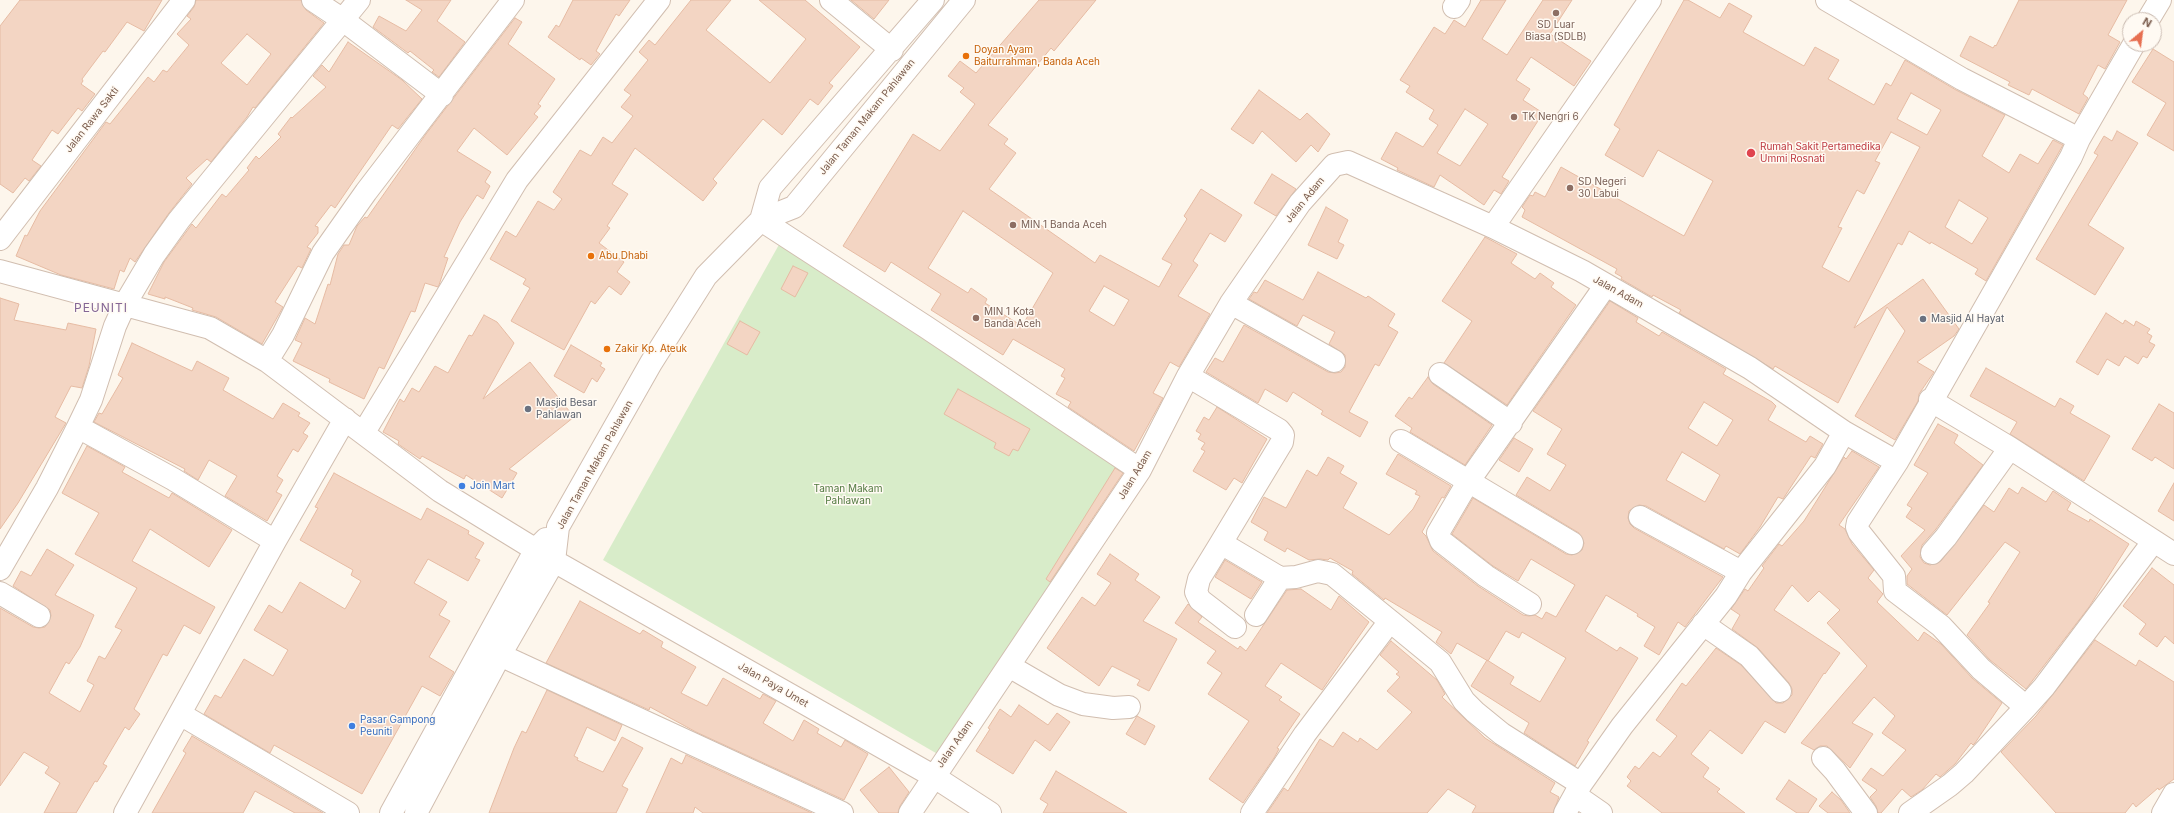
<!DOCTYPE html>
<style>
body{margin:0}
#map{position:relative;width:2174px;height:813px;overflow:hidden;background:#fdf6ec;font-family:Inter,sans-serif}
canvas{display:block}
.north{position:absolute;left:2122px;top:12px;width:40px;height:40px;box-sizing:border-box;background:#fffaf3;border:1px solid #cabbb1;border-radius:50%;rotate:29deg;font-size:11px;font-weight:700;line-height:16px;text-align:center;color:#7a5c4d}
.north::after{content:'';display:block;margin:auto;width:14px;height:18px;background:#e76f51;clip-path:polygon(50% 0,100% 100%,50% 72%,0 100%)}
</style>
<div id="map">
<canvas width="2174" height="813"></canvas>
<div class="north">N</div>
</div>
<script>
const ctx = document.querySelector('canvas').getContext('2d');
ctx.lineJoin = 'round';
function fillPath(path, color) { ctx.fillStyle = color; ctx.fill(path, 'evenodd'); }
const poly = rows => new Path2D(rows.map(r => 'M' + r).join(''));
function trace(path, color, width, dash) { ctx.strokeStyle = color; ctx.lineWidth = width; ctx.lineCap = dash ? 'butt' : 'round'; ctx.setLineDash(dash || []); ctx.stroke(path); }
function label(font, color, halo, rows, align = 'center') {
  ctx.font = font + ' Inter,sans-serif'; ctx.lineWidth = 3; ctx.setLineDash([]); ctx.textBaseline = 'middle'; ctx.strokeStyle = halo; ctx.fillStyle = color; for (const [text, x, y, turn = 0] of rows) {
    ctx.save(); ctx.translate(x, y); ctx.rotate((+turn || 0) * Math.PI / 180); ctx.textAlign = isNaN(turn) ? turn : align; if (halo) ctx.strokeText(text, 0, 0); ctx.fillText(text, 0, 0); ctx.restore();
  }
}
fillPath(poly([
 [781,241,1130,459,941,756,603,560]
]), '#d8ecc9');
const building = poly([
 [20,0,162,0,144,31,127,22,105,52,103,51,82,79,83,81,81,84,95,94,82,111,78,108,58,134,52,130,32,160,41,166,29,181,25,178,13,193,0,184,0,26,20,0],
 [196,0,301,0,306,10,324,23,255,108,253,107,247,117,211,162,207,159,186,178,192,184,169,213,135,262,130,258,124,272,120,270,114,289,61,275,16,256,25,235,27,236,40,211,106,122,110,124,148,77,154,82,163,70,167,72,189,45,177,34,191,19,187,16,194,7,196,0],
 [247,34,271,54,247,85,221,63,247,34],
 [406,0,451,0,437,21,465,42,439,77,432,72,434,70,410,51,408,53,373,27,379,16,406,31,422,10,406,0],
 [573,0,630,0,619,16,616,14,596,51,600,54,591,65,581,58,580,60,548,37,556,25,559,27,573,0],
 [691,0,731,0,706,30,770,83,806,39,759,0,805,0,860,47,829,83,833,86,818,105,810,99,782,135,763,119,713,179,717,183,703,201,635,148,612,184,628,194,607,226,610,228,599,243,624,262,617,272,630,282,621,295,609,286,595,304,591,301,564,350,511,321,530,288,523,284,526,279,490,259,506,231,516,237,538,201,554,210,562,199,553,192,580,150,591,156,603,137,612,143,633,116,621,107,631,95,624,90,648,60,639,52,649,40,655,45,691,0],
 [851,0,889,0,874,19,851,0],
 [1039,0,1096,0,1054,51,1051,48,988,125,1008,139,1004,144,1016,153,989,189,1095,263,1100,255,1159,287,1172,264,1162,259,1187,219,1184,216,1201,189,1242,215,1225,242,1210,233,1193,261,1198,265,1178,296,1210,314,1179,367,1170,362,1153,393,1163,398,1134,451,1068,407,1071,402,1056,394,1065,378,1061,376,1065,369,1013,339,1003,355,931,310,941,294,891,262,885,272,843,246,913,134,940,151,975,104,960,92,964,88,948,76,960,61,976,73,1039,0],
 [963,211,1053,273,1022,326,985,303,987,299,971,288,968,293,928,268,963,211],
 [1104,286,1129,300,1114,326,1089,311,1104,286],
 [1481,0,1506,0,1482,39,1507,55,1543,0,1572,0,1550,34,1591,61,1574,86,1531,57,1516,80,1530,89,1523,100,1543,113,1502,177,1509,181,1501,194,1494,190,1484,205,1440,175,1434,187,1397,170,1398,168,1381,159,1396,132,1423,147,1438,125,1429,119,1434,110,1406,92,1410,86,1400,80,1434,27,1445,34,1454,20,1465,27,1481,0],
 [1465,109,1488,124,1460,166,1437,153,1465,109],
 [1684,0,1688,0,1720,18,1729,3,1752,16,1743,32,1804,66,1815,47,1839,60,1828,79,1874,105,1886,83,1891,86,1905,60,1956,90,2005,115,1982,156,2009,173,2020,154,2038,164,2053,140,2063,145,1986,281,1975,274,1978,269,1931,242,1930,244,1909,231,1902,245,1898,243,1854,328,1923,279,1959,329,1954,336,1917,362,1934,372,1919,394,1918,401,1895,440,1855,416,1905,331,1887,307,1838,403,1775,366,1773,369,1679,313,1681,310,1653,295,1652,297,1621,279,1622,277,1615,273,1617,269,1522,217,1525,210,1522,207,1530,195,1533,196,1535,192,1545,197,1561,167,1684,236,1713,181,1658,150,1643,177,1605,155,1620,129,1614,125,1684,0],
 [1911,93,1941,110,1927,135,1897,119,1911,93],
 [1891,132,1920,147,1849,282,1822,267,1842,228,1838,227,1857,190,1864,194,1880,163,1875,161,1891,132],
 [1959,200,1988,218,1972,244,1945,227,1959,200],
 [2019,0,2127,0,2108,35,2120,42,2105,69,2098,65,2083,94,2088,98,2079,114,2032,89,2029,95,2008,85,2010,82,1960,56,1970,36,1993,48,1995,45,1996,46,2019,0],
 [515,18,522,22,508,44,555,79,538,104,541,106,534,114,538,117,507,155,474,128,457,151,491,172,485,182,490,186,483,199,477,195,460,222,444,257,448,258,439,285,438,287,425,283,415,312,411,311,384,369,379,367,364,399,329,382,330,379,293,361,302,343,295,340,305,318,315,324,328,284,330,285,338,254,344,245,349,245,357,226,365,217,367,218,426,134,515,18],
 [348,42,402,80,422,99,398,129,392,125,335,208,331,205,315,226,318,227,318,233,307,247,311,249,302,268,298,266,275,302,283,307,262,344,216,317,192,310,193,308,165,297,165,299,148,294,164,262,192,224,196,228,222,194,226,197,249,170,247,168,256,156,259,159,281,137,278,134,291,117,292,118,326,87,313,76,322,65,329,72,348,42],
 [2153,49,2174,62,2174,151,2147,135,2166,103,2132,82,2153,49],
 [1259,90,1300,120,1307,113,1330,134,1318,152,1311,145,1296,162,1262,131,1253,144,1231,129,1259,90],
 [2117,131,2138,143,2088,225,2124,248,2095,295,2036,259,2098,155,2094,153,2104,136,2112,141,2117,131],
 [1272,174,1296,189,1276,216,1254,203,1272,174],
 [1326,207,1348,220,1338,242,1344,245,1337,259,1308,245,1326,207],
 [1485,237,1517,254,1511,263,1535,279,1540,273,1554,283,1551,287,1576,305,1507,405,1444,363,1472,321,1442,301,1485,237],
 [793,266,808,273,795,297,781,289,793,266],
 [1318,272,1366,298,1368,296,1395,314,1388,326,1398,332,1379,366,1375,364,1349,412,1368,422,1360,437,1321,414,1323,411,1293,392,1287,402,1265,389,1258,403,1206,372,1215,358,1223,362,1244,325,1328,372,1335,373,1341,372,1345,367,1345,355,1329,344,1335,332,1303,315,1297,326,1249,299,1254,292,1257,293,1265,280,1303,300,1318,272],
 [0,298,19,304,14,320,66,330,68,323,96,329,89,366,82,388,71,386,55,417,66,423,18,503,0,529,0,298],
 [1610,301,1638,318,1636,322,1659,336,1662,332,1726,369,1723,374,1772,402,1776,406,1768,420,1806,442,1810,436,1823,444,1815,458,1811,456,1783,499,1778,497,1760,527,1740,554,1726,546,1724,549,1646,506,1639,505,1629,511,1628,518,1630,524,1634,528,1723,577,1685,627,1678,622,1659,655,1644,646,1655,627,1637,616,1638,614,1606,595,1585,631,1617,651,1620,647,1638,658,1587,741,1589,742,1575,766,1524,733,1529,723,1471,686,1487,660,1514,677,1510,684,1540,702,1566,658,1522,632,1519,638,1506,631,1488,661,1457,643,1451,654,1436,642,1442,632,1385,598,1384,600,1352,574,1353,571,1330,558,1328,560,1320,559,1309,560,1287,548,1285,552,1264,540,1268,532,1251,522,1264,497,1286,508,1307,470,1317,476,1328,457,1344,466,1340,473,1357,483,1343,508,1389,535,1413,509,1420,496,1415,494,1417,491,1386,474,1398,454,1451,486,1444,498,1442,497,1422,532,1426,536,1433,551,1478,586,1523,615,1529,616,1535,615,1542,619,1546,612,1556,617,1575,585,1531,559,1518,581,1493,566,1452,534,1473,498,1566,554,1572,555,1582,550,1584,543,1579,533,1516,495,1527,477,1550,491,1566,465,1547,454,1562,429,1533,411,1610,301],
 [1704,402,1733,420,1717,446,1688,428,1704,402],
 [1682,452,1720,475,1705,502,1666,480,1682,452],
 [2106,313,2123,324,2125,320,2134,326,2136,321,2150,329,2147,333,2152,336,2149,342,2155,345,2147,358,2143,356,2138,364,2125,356,2119,366,2107,359,2098,375,2076,362,2106,313],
 [484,315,497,322,514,343,483,399,530,362,574,417,509,469,517,473,502,498,466,475,464,479,422,456,420,459,398,444,399,441,383,432,400,399,404,402,412,388,419,392,435,366,448,373,469,335,472,336,484,315],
 [740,321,760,332,747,355,727,344,740,321],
 [132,343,192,371,197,361,229,378,223,390,273,419,283,403,300,413,298,416,310,423,303,433,308,436,298,452,293,449,277,476,283,480,276,492,282,495,267,521,225,496,237,476,209,460,198,480,184,471,185,469,94,422,99,413,102,414,123,378,118,375,132,343],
 [571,345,602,363,600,366,605,369,597,382,592,378,584,393,554,376,571,345],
 [1986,368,2055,407,2060,398,2074,406,2070,413,2110,436,2084,481,2010,434,2017,422,1970,396,1986,368],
 [1428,377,1433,384,1492,425,1465,465,1410,432,1412,428,1395,416,1409,397,1412,399,1428,377],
 [958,389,1030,429,1018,451,1013,449,1009,456,994,448,996,443,944,414,958,389],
 [2159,404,2174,413,2174,469,2155,457,2152,461,2132,449,2159,404],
 [1217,407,1267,439,1242,483,1234,478,1226,490,1193,471,1205,451,1201,449,1205,443,1198,439,1201,434,1196,431,1204,417,1209,420,1217,407],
 [1938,424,1958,435,1954,443,1983,465,1936,529,1922,545,1920,557,1924,563,1930,565,1941,561,1984,505,1994,512,2009,488,2018,494,2022,487,2046,502,2053,491,2071,503,2067,510,2089,522,2090,519,2129,544,2089,607,2026,689,1990,660,1967,635,1990,603,1988,602,2020,552,2005,542,1947,615,1907,584,1907,576,1912,569,1901,556,1925,530,1906,517,1912,508,1907,505,1928,473,1914,465,1938,424],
 [1514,438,1533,449,1519,472,1499,460,1514,438],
 [87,446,125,467,122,472,169,498,172,493,232,530,209,567,150,529,132,561,215,607,200,634,184,625,167,656,163,654,134,709,140,714,129,730,125,727,103,764,107,766,97,782,95,781,76,813,44,813,60,783,45,773,49,767,24,752,0,786,0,608,33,627,39,628,45,627,51,616,50,610,13,586,21,571,31,576,47,549,74,565,55,595,94,615,80,647,69,664,66,662,49,693,80,712,94,685,87,681,99,656,105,659,122,630,115,627,137,588,75,554,99,513,62,493,87,446],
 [1852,451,1879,467,1839,525,1845,529,1852,544,1874,570,1868,578,1883,594,1877,602,1918,641,1924,632,1941,644,1972,678,2002,703,1975,743,1973,745,1971,743,1955,764,1940,777,1936,774,1922,790,1911,797,1902,789,1881,813,1878,813,1876,806,1870,797,1877,790,1862,780,1871,768,1883,776,1906,750,1882,733,1895,716,1874,697,1852,723,1873,734,1850,768,1827,746,1820,746,1814,750,1801,743,1867,666,1827,623,1840,610,1819,591,1808,602,1792,585,1774,610,1840,653,1825,674,1824,673,1785,733,1765,721,1742,754,1710,730,1691,754,1709,768,1703,777,1720,789,1717,792,1745,813,1662,813,1627,786,1631,781,1627,777,1635,766,1639,769,1653,752,1660,757,1677,736,1656,720,1682,683,1686,686,1716,648,1741,665,1776,703,1783,703,1792,695,1792,689,1789,683,1758,648,1732,629,1740,615,1731,609,1745,589,1748,591,1764,568,1762,566,1779,544,1782,546,1804,521,1844,457,1846,459,1852,451],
 [1115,468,1123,473,1050,582,1046,579,1115,468],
 [334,473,421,520,427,508,469,531,468,534,484,543,475,558,480,560,468,581,428,559,414,583,447,602,439,615,450,621,429,657,454,672,440,696,422,686,362,794,274,745,270,753,204,714,215,695,221,698,244,659,273,676,288,650,254,630,269,605,282,613,300,582,345,609,361,581,351,575,353,570,300,540,318,508,315,507,334,473],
 [2174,483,2174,521,2158,511,2174,483],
 [1110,554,1139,574,1135,580,1160,597,1143,621,1177,639,1149,691,1137,685,1140,680,1112,666,1099,686,1047,648,1082,597,1095,606,1111,583,1097,574,1110,554],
 [1225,560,1262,582,1251,599,1215,577,1225,560],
 [2152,568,2174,585,2174,644,2165,636,2157,647,2139,634,2146,624,2123,606,2152,568],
 [1301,589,1331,610,1339,596,1369,622,1322,690,1281,663,1265,686,1282,697,1279,700,1300,714,1277,748,1279,749,1274,758,1243,803,1209,779,1249,721,1208,694,1222,673,1207,663,1216,651,1175,623,1188,604,1202,617,1198,622,1238,649,1240,646,1246,651,1287,590,1301,589],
 [580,601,640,634,643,630,663,642,661,647,696,667,681,693,707,706,723,678,760,699,763,694,776,701,763,723,793,741,804,720,819,729,817,733,841,747,845,740,868,754,844,800,696,732,650,707,649,710,546,663,580,601],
 [2095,640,2136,666,2139,660,2174,682,2174,779,2159,790,2158,788,2136,807,2133,803,2125,813,2056,813,2001,752,2036,716,2095,640],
 [1391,641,1437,680,1445,694,1442,697,1485,738,1555,783,1550,792,1559,797,1553,813,1472,813,1476,806,1448,789,1427,813,1267,813,1284,788,1288,791,1320,739,1333,747,1343,732,1358,742,1360,738,1377,750,1412,712,1387,691,1400,677,1396,674,1399,672,1380,655,1391,641],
 [547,690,622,725,615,741,587,727,574,756,578,758,577,760,603,772,622,737,643,748,622,786,628,789,616,813,489,813,514,748,522,731,526,733,547,690],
 [1019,705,1048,725,1057,713,1070,722,1050,751,1035,740,1013,774,976,751,990,729,988,728,1000,709,1011,717,1019,705],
 [1137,716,1155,726,1145,745,1126,734,1137,716],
 [192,736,323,813,295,813,255,791,243,813,152,813,186,753,183,751,192,736],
 [686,755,812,813,703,813,695,807,693,813,646,813,671,758,682,764,686,755],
 [889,767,909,792,900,806,898,813,879,813,860,790,889,767],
 [1056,771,1127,813,1043,813,1048,804,1040,799,1056,771],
 [1789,780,1817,799,1808,813,1797,813,1776,799,1789,780],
 [1832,792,1841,800,1850,813,1828,813,1819,806,1832,792]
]);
fillPath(building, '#f3d5c3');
trace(building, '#e6bba3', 1);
const minor = poly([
 [313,0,343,20,442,95],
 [831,0,892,50],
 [1827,0,1962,79,2079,139,2071,157,1897,462,1858,522,1857,527,1859,532,1894,576,1895,591,1941,626,1981,669,2026,707],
 [1454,7,1459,0],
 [2148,20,2160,0],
 [2079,139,2134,44],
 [761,220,926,327,1140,470],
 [761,220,770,188,933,0],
 [1493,227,1650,0],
 [0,239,184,0],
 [0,271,210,328,267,361,440,491,554,561,933,776,990,813],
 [1231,303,1334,361],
 [267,361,283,335,323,253,366,192,513,0],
 [1440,374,1511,423],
 [1188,376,1279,430,1283,435,1282,442,1221,543,1280,578,1296,577,1318,571,1332,574,1390,621],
 [1930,400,2010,448,2174,554],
 [78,427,173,479,275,541],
 [364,432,517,180,659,0],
 [1401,441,1572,543],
 [1640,517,1741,572],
 [1221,543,1199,579,1196,592,1200,600,1235,627],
 [1932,553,1946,537,2010,448],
 [0,569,47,488,78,427,91,400,115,326,125,304,154,255,179,220,359,0],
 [0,593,39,616],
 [1530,604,1486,576,1441,541,1438,533,1468,482,1606,285],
 [1256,615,1280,578],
 [1703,624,1749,656,1780,691],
 [500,655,842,813],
 [1009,666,1059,695,1083,704,1113,708,1129,707],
 [180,714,348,813],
 [1823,758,1835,771,1866,813],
 [1575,795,1601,813],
 [125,813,275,541,345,419],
 [391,813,536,549,546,539],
 [416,813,500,655,554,561,558,527,651,363,706,276,761,220,794,207,964,0],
 [910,813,1140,470,1188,376,1231,303,1300,203,1334,165,1348,162,1493,227,1582,271,1750,368,1844,432,1897,462],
 [1252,813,1305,734,1390,621,1440,662,1464,701,1475,712,1502,734,1581,784],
 [1565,813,1581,784,1622,726,1726,596,1741,572,1825,466,1844,432],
 [1910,813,1950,785,1964,773,2026,707,2044,687,2153,542],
 [2163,813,2174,794]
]);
trace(minor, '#d1beb0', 24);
trace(minor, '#fff', 22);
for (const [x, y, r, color] of [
 [1556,13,4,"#8d6e63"],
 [966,56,4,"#e8710a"],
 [1514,117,4,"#8d6e63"],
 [1751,153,5,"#e0444e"],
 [1570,188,4,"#8d6e63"],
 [1013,225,4,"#8d6e63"],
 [591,256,4,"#e8710a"],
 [976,318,4,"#8d6e63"],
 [1923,319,4,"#6b7280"],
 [607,349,4,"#e8710a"],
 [528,409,4,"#6b7280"],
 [462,486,4,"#3f7fe0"],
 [352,726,4,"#3f7fe0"]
]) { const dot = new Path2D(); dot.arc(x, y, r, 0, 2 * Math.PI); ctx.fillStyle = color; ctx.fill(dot); trace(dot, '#fffaf3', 1.5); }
label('10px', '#785e54', '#fffaf3', [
 ["SD Luar",1556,25,"center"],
 ["Biasa (SDLB)",1556,37,"center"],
 ["TK Nengri 6",1522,117],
 ["SD Negeri",1578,182],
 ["30 Labui",1578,194],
 ["MIN 1 Banda Aceh",1021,225],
 ["MIN 1 Kota",984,312],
 ["Banda Aceh",984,324]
], 'left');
label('10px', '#c56008', '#fffaf3', [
 ["Doyan Ayam",974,50],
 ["Baiturrahman, Banda Aceh",974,62],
 ["Abu Dhabi",599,256],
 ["Zakir Kp. Ateuk",615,349]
], 'left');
label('10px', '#7a5c4d', '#fffaf3', [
 ["Jalan Taman Makam Pahlawan",867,117,-51],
 ["Jalan Rawa Sakti",92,120,-52],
 ["Jalan Adam",1305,200,-51],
 ["Jalan Adam",1618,292,29],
 ["Jalan Taman Makam Pahlawan",595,465,-61],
 ["Jalan Adam",1135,475,-59],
 ["Jalan Paya Umet",773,685,30],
 ["Jalan Adam",955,744,-55]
]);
label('10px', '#be3a42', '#fffaf3', [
 ["Rumah Sakit Pertamedika",1760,147],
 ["Ummi Rosnati",1760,159]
], 'left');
label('10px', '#5b616d', '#fffaf3', [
 ["Masjid Al Hayat",1931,319],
 ["Masjid Besar",536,403],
 ["Pahlawan",536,415]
], 'left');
label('10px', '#366cbe', '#fffaf3', [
 ["Join Mart",470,486],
 ["Pasar Gampong",360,720],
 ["Peuniti",360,732]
], 'left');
label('10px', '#537a41', '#fffaf3', [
 ["Taman Makam",848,489],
 ["Pahlawan",848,501]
]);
ctx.letterSpacing = '1px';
label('12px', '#846695', '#fffaf3', [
 ["PEUNITI",101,308]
]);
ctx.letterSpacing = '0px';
</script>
